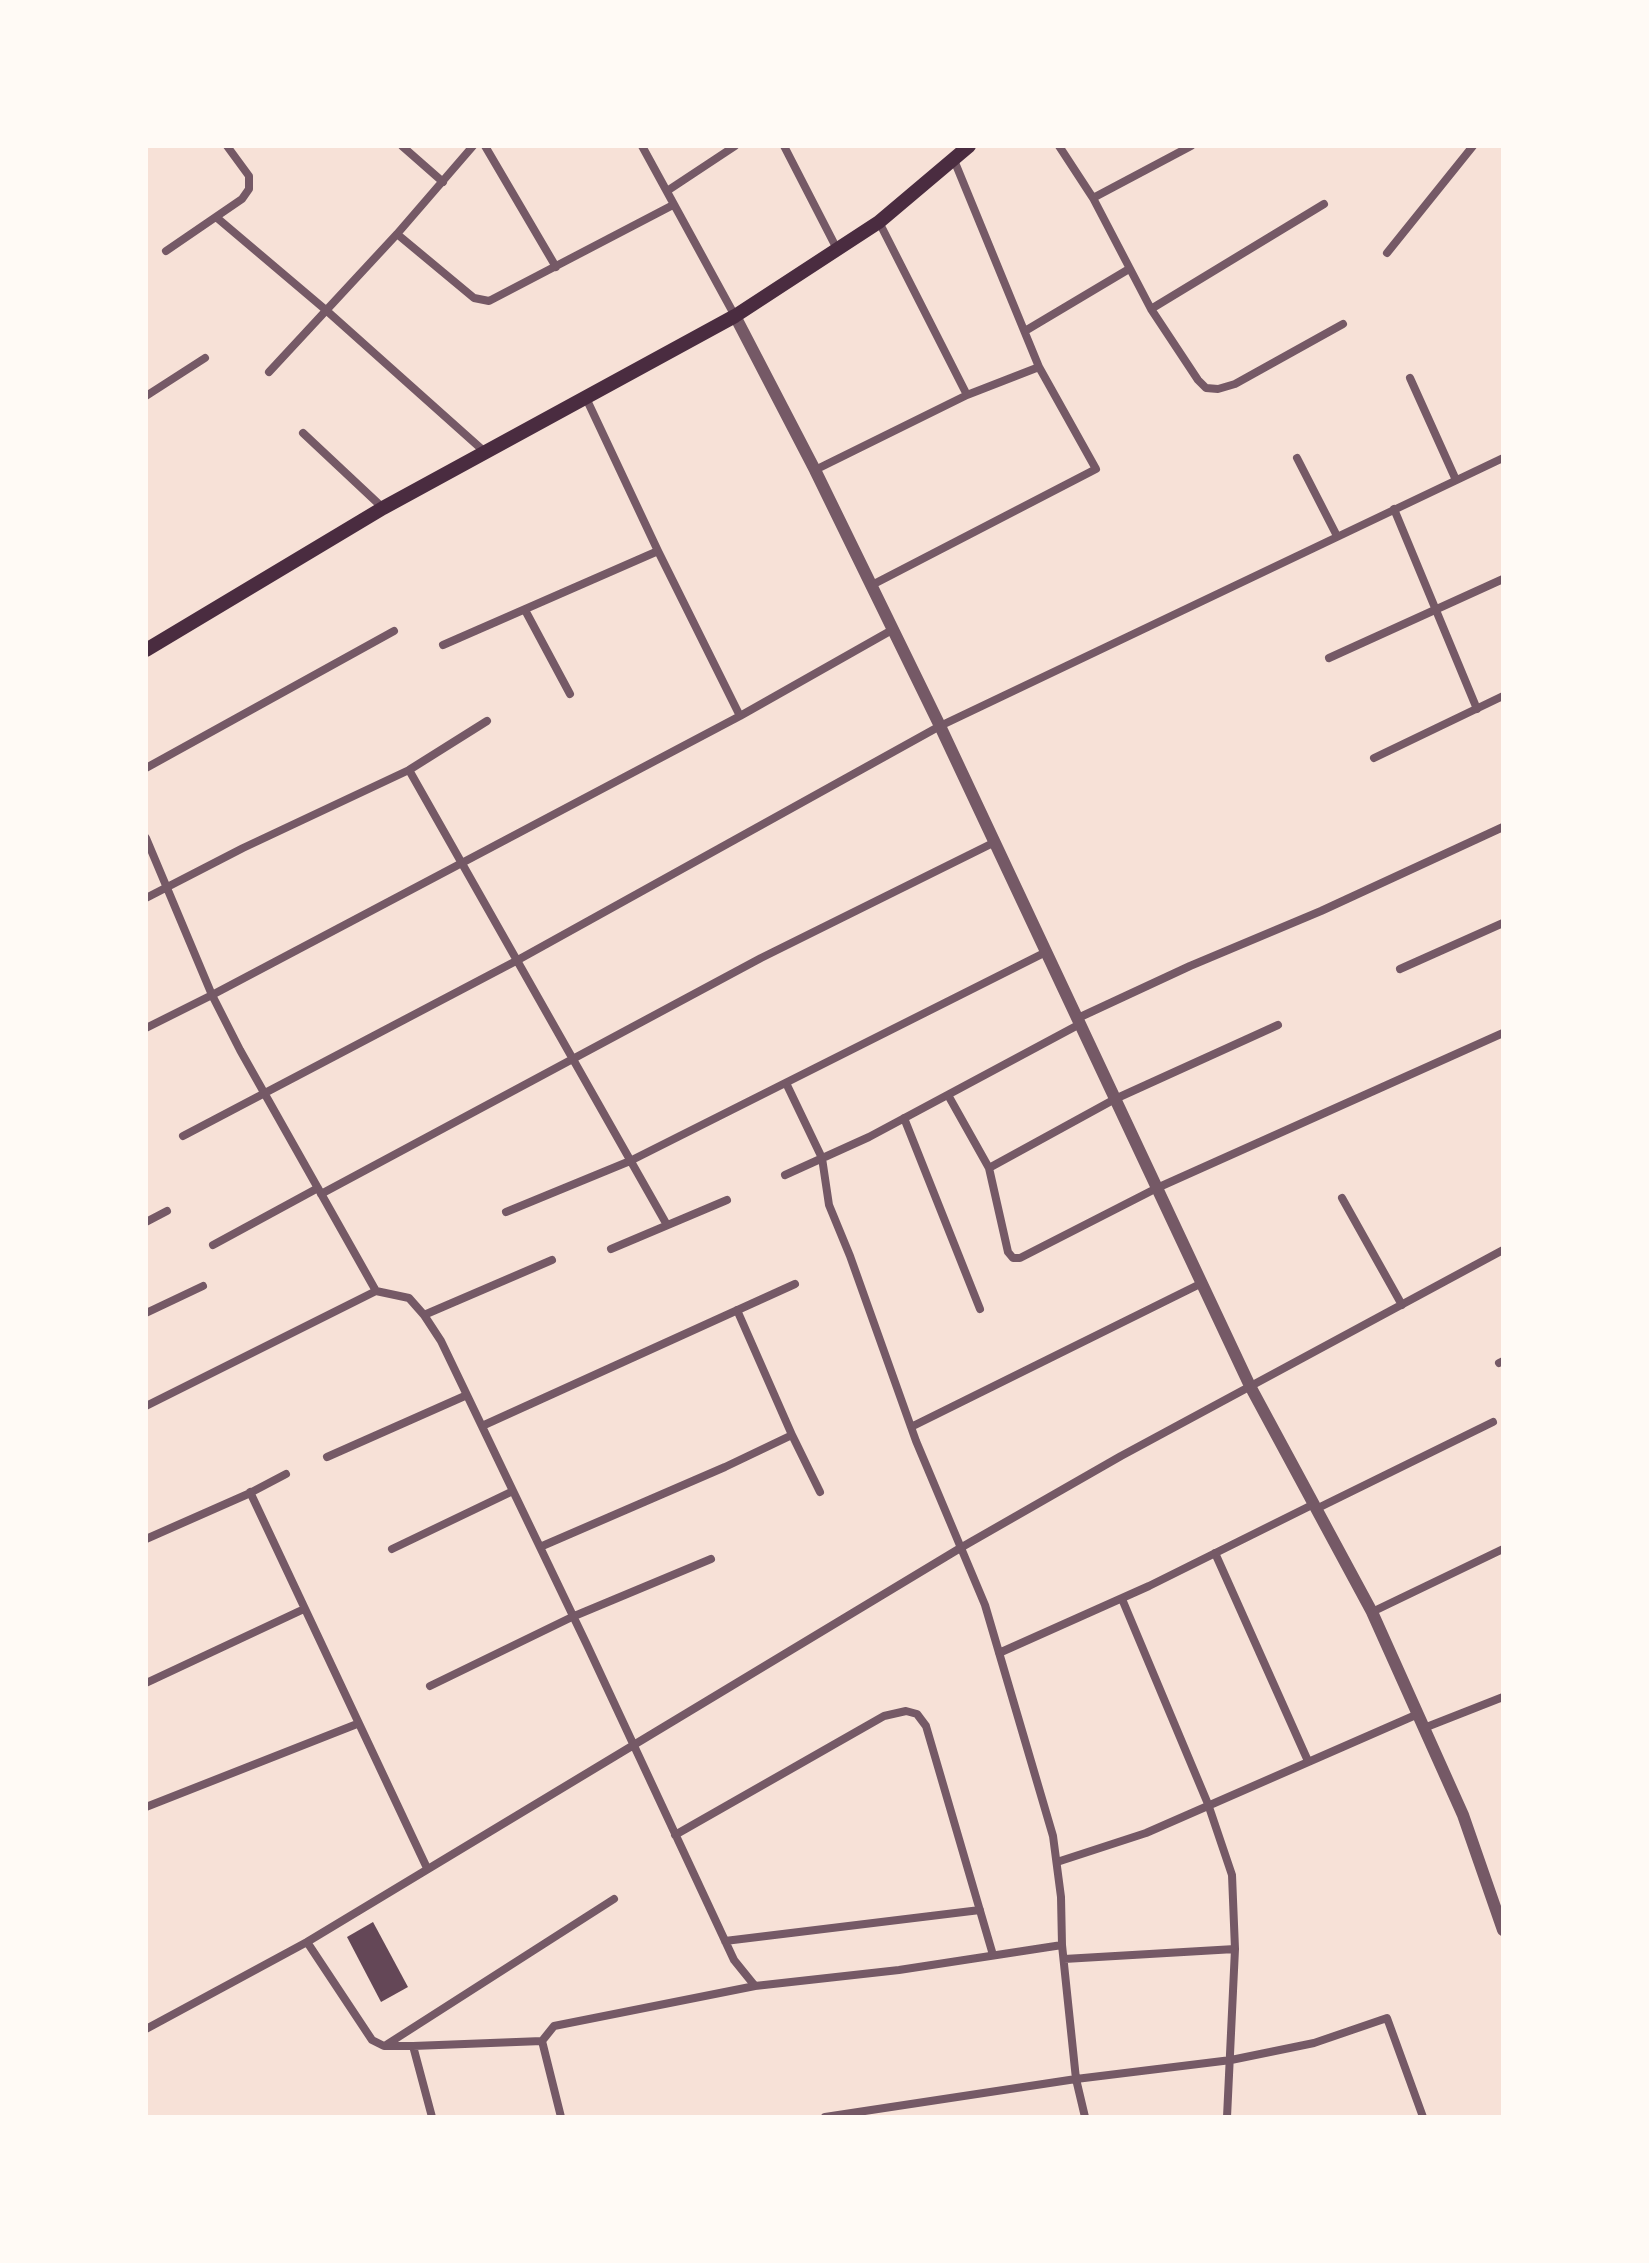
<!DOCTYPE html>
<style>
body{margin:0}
#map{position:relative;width:1649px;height:2263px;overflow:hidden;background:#f7e1d7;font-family:"Archivo Narrow",sans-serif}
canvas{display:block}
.frame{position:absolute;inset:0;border:148px solid #fffaf5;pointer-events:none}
</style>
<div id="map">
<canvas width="1649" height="2263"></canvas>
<div class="frame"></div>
</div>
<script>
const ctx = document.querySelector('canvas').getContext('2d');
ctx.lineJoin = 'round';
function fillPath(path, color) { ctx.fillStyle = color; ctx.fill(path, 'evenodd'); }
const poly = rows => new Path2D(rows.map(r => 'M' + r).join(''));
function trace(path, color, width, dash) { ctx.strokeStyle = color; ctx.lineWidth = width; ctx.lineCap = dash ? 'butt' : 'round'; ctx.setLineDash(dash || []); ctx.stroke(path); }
fillPath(poly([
 [373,1922,408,1987,381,2002,347,1937]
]), '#644757');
trace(poly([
 [402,146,443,182],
 [485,146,556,267],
 [642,146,735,316],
 [784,146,837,249],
 [1059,146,1093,198,1151,309,1198,380,1206,388,1218,389,1235,384,1343,324],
 [667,191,735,146],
 [1093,198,1191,146],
 [216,217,327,311,486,453],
 [879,222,967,395],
 [397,234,474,298,489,301,673,205],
 [166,251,242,199,249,189,249,176,227,146],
 [1387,253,1473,146],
 [1151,309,1324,204],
 [1025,331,1129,269],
 [269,372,397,234,473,146],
 [1410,378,1456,480],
 [146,396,205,358],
 [586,398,658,551,740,716],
 [303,433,383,508],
 [1297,458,1337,536],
 [815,470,967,395,1039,367],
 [1394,509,1477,709],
 [870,586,1096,469,1039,367,954,160],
 [525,610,570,694],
 [443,645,658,551],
 [1329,658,1503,579],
 [1374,758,1503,696],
 [146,768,394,631],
 [409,770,667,1225],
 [146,838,212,995,240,1050,376,1291],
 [146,898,243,848,409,770,487,721],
 [1400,969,1503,923],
 [1078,1018,1190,966,1321,911,1503,827],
 [146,1028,212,995,740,716,892,630],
 [786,1083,822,1158,829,1205,850,1256,916,1441,985,1605,1053,1836,1061,1897,1062,1945,1076,2079,1085,2117],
 [948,1095,989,1168,1008,1252,1013,1258,1020,1258,1157,1188,1503,1033],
 [904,1118,980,1309],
 [183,1136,516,961,940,726,1503,458],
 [989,1168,1115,1099,1278,1025],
 [785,1175,869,1137,1080,1024],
 [321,1194,761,958,995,842],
 [1342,1198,1402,1305],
 [506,1212,630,1161,1046,952],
 [146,1222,167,1211],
 [213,1245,318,1188],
 [611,1249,727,1200],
 [146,1313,203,1286],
 [424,1315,552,1260],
 [1499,1363,1503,1361],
 [146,1406,376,1291,409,1298,424,1315,441,1341,587,1645,734,1960,755,1986],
 [482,1426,795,1284],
 [911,1427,1202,1283],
 [792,1435,820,1492],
 [327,1457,467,1395],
 [250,1492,427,1868],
 [1316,1509,1493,1422],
 [146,1539,248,1494,286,1474],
 [540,1547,725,1467,792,1435,737,1310],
 [392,1549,513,1491],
 [1215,1553,1308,1761],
 [1122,1599,1208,1804,1232,1875,1235,1949,1227,2117],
 [1372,1612,1503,1549],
 [999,1653,1149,1586,1314,1504],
 [146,1683,304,1609],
 [430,1686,572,1617,711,1559],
 [1424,1728,1503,1697],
 [146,1807,357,1724],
 [675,1835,884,1716,906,1711,917,1714,926,1726,993,1955],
 [1057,1862,1146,1833,1418,1714],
 [725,1941,980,1910],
 [307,1942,372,2040,384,2046,413,2046,542,2041,554,2026,755,1986,899,1970,1062,1945],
 [1064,1959,1235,1949],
 [146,2029,307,1942,962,1547,1121,1456,1503,1250],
 [542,2041,561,2117],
 [386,2045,614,1899],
 [413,2046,432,2117],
 [825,2117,1076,2079,1231,2060,1314,2043,1387,2018,1423,2117]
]), '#755966', 8);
trace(poly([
 [735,316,815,470,940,726,1250,1386,1372,1612,1463,1815,1503,1930]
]), '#755966', 12);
trace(poly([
 [146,650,383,508,735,316,879,222,969,146]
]), '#4a2c40', 14);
</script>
